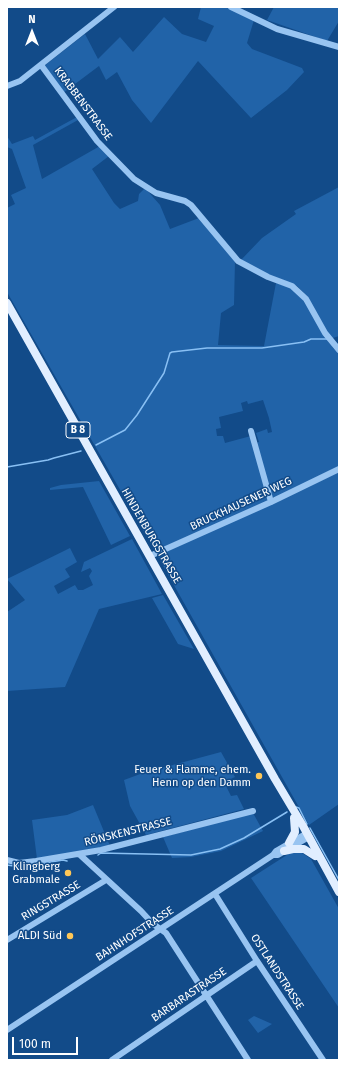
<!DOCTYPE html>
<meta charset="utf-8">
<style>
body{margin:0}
#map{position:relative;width:346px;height:1067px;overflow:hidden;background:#124b89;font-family:"Fira Sans",sans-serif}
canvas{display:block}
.frame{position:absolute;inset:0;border:8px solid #fff;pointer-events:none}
.north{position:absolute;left:12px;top:12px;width:40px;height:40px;-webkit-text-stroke:3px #124b89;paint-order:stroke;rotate:0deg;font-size:11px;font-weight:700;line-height:16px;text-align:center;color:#fff}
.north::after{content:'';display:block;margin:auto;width:14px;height:18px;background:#fff;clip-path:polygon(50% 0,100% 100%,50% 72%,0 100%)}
.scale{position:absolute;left:12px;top:1037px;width:66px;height:18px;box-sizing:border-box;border:2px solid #fff;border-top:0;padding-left:5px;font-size:12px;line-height:14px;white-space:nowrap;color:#fff;-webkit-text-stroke:3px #124b89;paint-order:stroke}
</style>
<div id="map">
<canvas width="346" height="1067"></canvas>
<div class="frame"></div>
<div class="north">N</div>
<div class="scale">100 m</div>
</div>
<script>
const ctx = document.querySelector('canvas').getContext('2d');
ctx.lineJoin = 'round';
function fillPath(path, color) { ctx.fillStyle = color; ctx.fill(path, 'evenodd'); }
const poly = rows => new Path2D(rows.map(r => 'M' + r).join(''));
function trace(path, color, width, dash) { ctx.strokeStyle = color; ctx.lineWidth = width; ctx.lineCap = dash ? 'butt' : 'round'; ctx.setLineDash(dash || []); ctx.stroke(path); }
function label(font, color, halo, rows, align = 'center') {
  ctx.font = font + ' "Fira Sans",sans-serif'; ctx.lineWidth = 3; ctx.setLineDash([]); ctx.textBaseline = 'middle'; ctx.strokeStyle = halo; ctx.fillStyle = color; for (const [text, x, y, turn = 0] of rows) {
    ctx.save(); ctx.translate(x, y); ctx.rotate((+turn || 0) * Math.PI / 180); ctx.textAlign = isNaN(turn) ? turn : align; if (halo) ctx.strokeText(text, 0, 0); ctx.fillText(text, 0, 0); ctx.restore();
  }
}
fillPath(poly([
 [201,7,226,7,254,20,247,43,252,49,302,68,304,72,287,90,251,118,198,61,151,123,132,100,117,72,106,80,99,66,63,93,44,66,85,34,98,59,120,37,133,52,164,17,182,34,206,42,214,26,198,19],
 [274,7,339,7,339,21,327,41,267,20],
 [77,117,78,120,33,145,42,179,100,146,109,156,92,169,114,203,120,209,138,201,139,194,145,188,160,205,170,229,199,218,235,260,234,305,221,313,218,345,264,346,276,283,292,288,304,301,334,349,339,353,339,466,276,498,270,496,255,443,259,442,256,433,267,429,268,433,272,432,269,418,263,400,248,404,247,401,241,403,243,411,219,417,221,428,216,429,217,436,223,436,225,443,251,436,269,501,155,551,7,292,7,208,15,204,11,195,26,188,12,149,7,147,7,136,12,144,33,136,35,140],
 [339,187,339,336,333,338,330,337,307,296,297,286,283,280,267,275,241,260,262,238,296,214,294,211],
 [339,472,339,804,309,825,157,555],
 [99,481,130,536,111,545,83,487,50,490,50,488,61,485],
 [132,539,162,594,99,609,65,687,7,691,7,612,25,600,7,579,70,548,77,562,65,569,70,577,54,586,58,594,75,585,78,590,83,590,93,585,89,576,92,571,90,568,81,572,84,562],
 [163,595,194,649,178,644,152,598],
 [221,752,235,777,224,782,231,796,237,795,244,809,146,835,130,806,124,780,143,773],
 [93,805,110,846,37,859,32,820,67,815],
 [253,813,263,831,221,851,191,857,172,858,163,837],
 [290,853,302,853,311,859,339,909,339,1008,251,878],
 [254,1016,272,1024,258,1033,248,1020]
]), '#2163a8');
trace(poly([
 [96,445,125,430,137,415,164,373,170,353,172,352,207,348,262,348,304,342,311,339,327,339],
 [7,467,48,460,54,458,81,451],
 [296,807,299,808,307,824],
 [310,828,339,880],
 [98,855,101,853,191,855,220,849,244,838,287,812],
 [7,865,21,867,63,860,67,861]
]), '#89c0f4', 1.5);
trace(poly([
 [231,7,277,29,339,47],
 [41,65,97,141,134,179,156,193,185,201,191,205,238,261,268,277,292,286,306,299,325,333,339,350],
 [7,86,20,81,114,7],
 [251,431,271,502],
 [150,556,271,502,339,469],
 [79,854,141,911,153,924,166,933,248,1060],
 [273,855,278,855,309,837],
 [7,860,19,863,36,861,101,850,253,811],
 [215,894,257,961,323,1060],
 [7,940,106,880],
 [7,1030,273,855,276,851,307,833],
 [112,1060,257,961]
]), '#98c4f1', 6);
trace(poly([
 [7,303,275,779,303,826,339,892],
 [289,843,295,832,294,818],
 [284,851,293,849,304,849,315,856]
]), '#e1eeff', 8);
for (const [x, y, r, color] of [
 [259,776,4,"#ffc757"],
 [68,873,4,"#ffc757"],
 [70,936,4,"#ffc757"]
]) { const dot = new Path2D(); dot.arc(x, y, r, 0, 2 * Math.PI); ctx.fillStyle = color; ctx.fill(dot); trace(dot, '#124b89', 1.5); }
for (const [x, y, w] of [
 [78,430,24]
]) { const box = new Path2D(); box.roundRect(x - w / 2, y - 8, w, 16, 3); ctx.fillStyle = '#124b89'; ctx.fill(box); trace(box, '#fff', 1); }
label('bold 10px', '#fff', null, [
 ["B 8",78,430]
]);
label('11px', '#fff', '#124b89', [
 ["KRABBENSTRASSE",83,104,53],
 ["BRUCKHAUSENER WEG",241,504,-25],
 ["HINDENBURGSTRASSE",151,536,60],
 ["RÖNSKENSTRASSE",128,832,-14],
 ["RINGSTRASSE",51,901,-31],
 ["BAHNHOFSTRASSE",135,934,-33],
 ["OSTLANDSTRASSE",277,972,57],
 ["BARBARASTRASSE",189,995,-34]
]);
label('11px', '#fff', '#124b89', [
 ["Feuer & Flamme, ehem.",251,770],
 ["Henn op den Damm",251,783],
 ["Klingberg",60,867],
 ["Grabmale",60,880],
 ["ALDI Süd",62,936]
], 'right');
</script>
